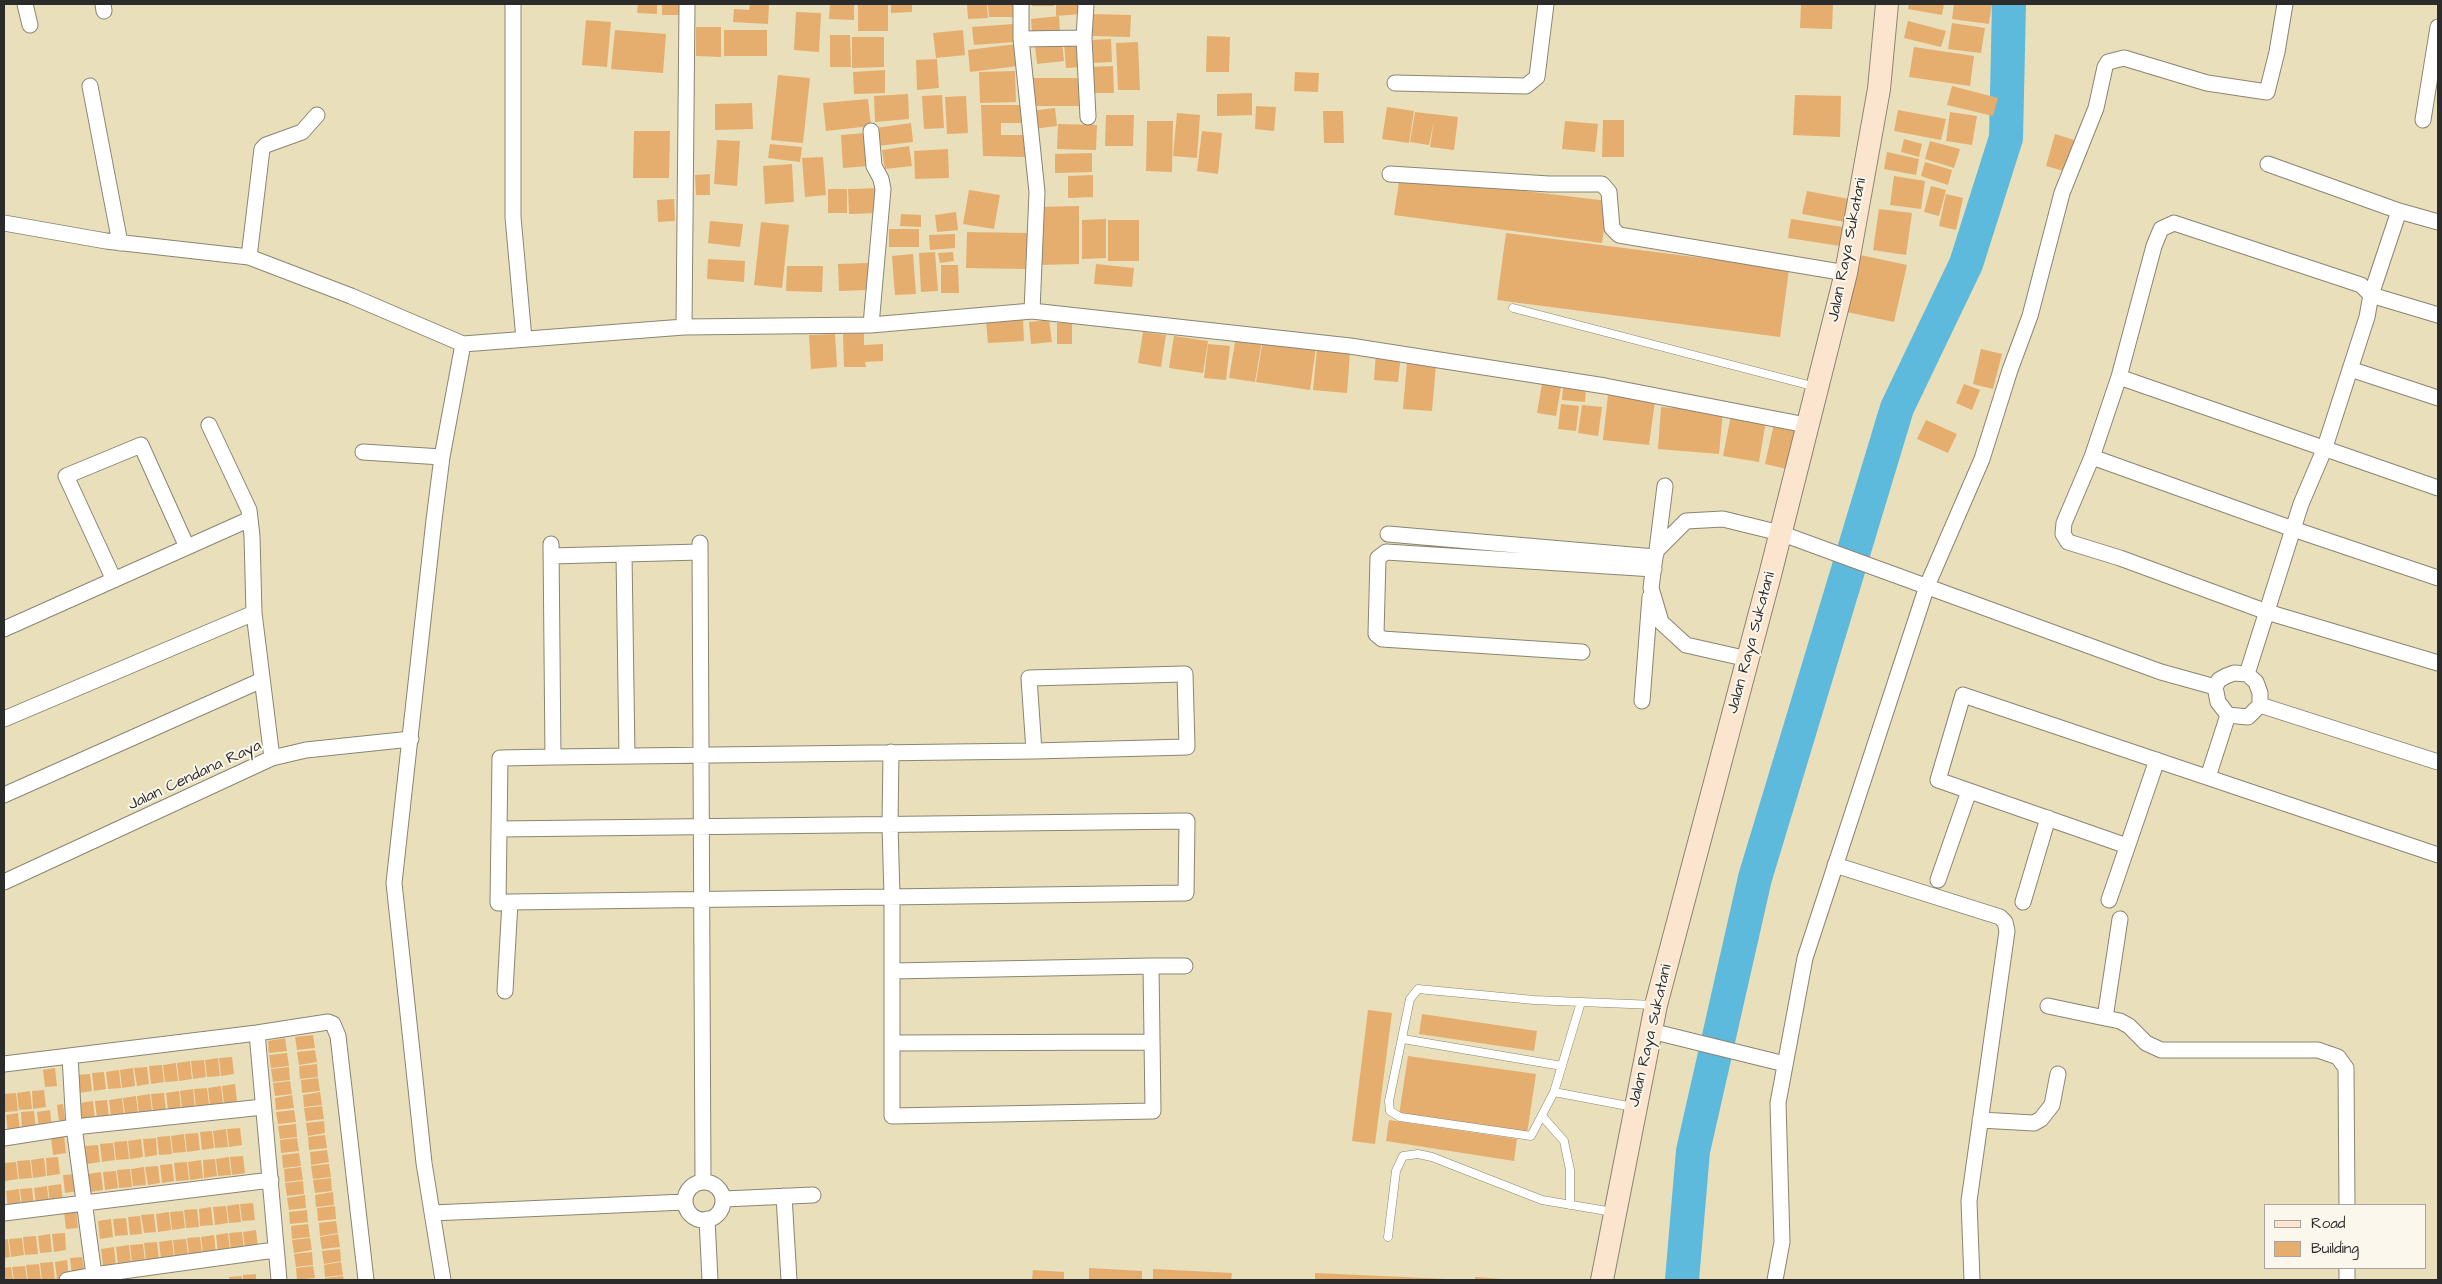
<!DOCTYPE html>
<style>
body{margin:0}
#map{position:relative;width:2442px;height:1284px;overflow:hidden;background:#e9dfba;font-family:"Architects Daughter",sans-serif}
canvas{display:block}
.frame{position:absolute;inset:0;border:5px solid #2b2b2b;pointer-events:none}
.legend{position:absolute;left:2264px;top:1204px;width:162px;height:65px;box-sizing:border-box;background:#fbf7ec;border:1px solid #a8a59f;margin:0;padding:6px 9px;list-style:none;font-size:15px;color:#2b2b2b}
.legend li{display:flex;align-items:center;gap:10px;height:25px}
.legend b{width:25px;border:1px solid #a8a59f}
</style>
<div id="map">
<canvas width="2442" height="1284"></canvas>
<div class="frame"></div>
<ul class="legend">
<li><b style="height:6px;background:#fce5cf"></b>Road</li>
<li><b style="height:14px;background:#e5ae6f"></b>Building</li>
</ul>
</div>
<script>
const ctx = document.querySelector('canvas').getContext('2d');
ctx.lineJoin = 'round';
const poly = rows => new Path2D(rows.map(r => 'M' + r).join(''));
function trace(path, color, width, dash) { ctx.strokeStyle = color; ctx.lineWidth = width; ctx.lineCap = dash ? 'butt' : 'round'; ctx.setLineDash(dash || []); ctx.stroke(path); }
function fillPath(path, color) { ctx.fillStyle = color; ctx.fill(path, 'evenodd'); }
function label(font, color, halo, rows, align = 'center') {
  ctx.font = font + ' "Architects Daughter",sans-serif'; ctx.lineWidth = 4; ctx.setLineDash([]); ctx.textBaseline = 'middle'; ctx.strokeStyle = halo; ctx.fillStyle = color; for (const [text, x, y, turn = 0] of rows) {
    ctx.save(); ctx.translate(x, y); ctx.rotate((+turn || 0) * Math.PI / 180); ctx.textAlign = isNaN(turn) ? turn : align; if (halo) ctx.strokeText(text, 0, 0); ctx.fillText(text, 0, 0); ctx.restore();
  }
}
trace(poly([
 [1682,1280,1693,1151,1755,878,1897,408,1966,264,2006,138,2009,4]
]), '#5ebadc', 34);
fillPath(poly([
 [638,4,657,4,657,14,637,13],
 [662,4,681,4,681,15,662,15],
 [750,4,769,4,768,24,733,22,734,9,749,10],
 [830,4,854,4,854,20,829,19],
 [858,4,888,4,888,31,858,31],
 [891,4,912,4,912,12,891,13],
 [967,4,987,4,988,18,968,19],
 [988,4,1020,4,1021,17,989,17],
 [1032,4,1054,4,1054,6,1032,6],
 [1056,4,1081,4,1082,14,1056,16],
 [1801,4,1833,4,1832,29,1800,28],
 [1909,4,1944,4,1942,15,1908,9],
 [1954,4,1992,4,1989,24,1952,19],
 [796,12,821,13,819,52,794,50],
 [1093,14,1131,15,1130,37,1092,36],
 [1059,16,1060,31,1032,33,1031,19],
 [586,20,611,22,607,67,582,65],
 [1908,21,1946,31,1941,47,1904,38],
 [1952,23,1985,28,1981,53,1948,49],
 [1013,24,1014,42,974,45,972,27],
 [696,27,721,27,721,57,696,56],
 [615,30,666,34,663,73,611,69],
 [724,30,767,30,767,56,724,56],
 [963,30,965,55,936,58,933,33],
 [830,35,850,35,851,67,830,67],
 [1207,36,1230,37,1229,72,1206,72],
 [852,37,884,37,884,67,852,68],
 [1111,39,1112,62,1091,63,1090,40],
 [1064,42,1082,42,1083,67,1066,68],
 [1138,42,1140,90,1118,90,1116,43],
 [1062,43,1064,61,1037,64,1035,46],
 [1016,44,1018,66,970,72,968,50],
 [1914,47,1974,56,1970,86,1909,77],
 [937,59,939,88,917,90,916,60],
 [1113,66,1114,93,1090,93,1089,67],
 [885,70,885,93,854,94,853,72],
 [1015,71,1016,102,980,103,979,72],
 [1295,72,1319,73,1318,92,1294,91],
 [778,75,810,78,803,143,771,140],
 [1032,78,1079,78,1079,106,1032,106],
 [1952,86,1998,98,1993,116,1947,105],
 [1252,93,1252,115,1217,116,1217,94],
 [908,94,909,119,875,122,874,96],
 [942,95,944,128,924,129,922,96],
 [1795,95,1841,96,1840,137,1793,135],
 [966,96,968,133,947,134,945,97],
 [868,99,871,126,826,131,823,103],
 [752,103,753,129,715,130,715,104],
 [981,105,1021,105,1021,123,1001,123,1001,135,1026,135,1026,157,983,156],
 [1256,106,1276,107,1274,131,1255,129],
 [1387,107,1414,111,1409,143,1382,139],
 [1055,108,1057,126,1033,129,1031,111],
 [1898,110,1946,119,1941,140,1894,131],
 [1323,111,1343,111,1344,143,1324,143],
 [1415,112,1458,117,1454,150,1430,147,1434,121,1429,145,1410,142],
 [1950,112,1977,116,1972,145,1946,141],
 [1177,113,1200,115,1197,158,1173,156],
 [1106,115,1134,115,1133,146,1105,146],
 [1603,120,1624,120,1624,157,1602,157],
 [1147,121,1173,121,1172,172,1146,171],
 [1565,121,1598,124,1595,152,1562,149],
 [911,123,913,142,877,146,875,128],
 [1058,124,1097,125,1096,150,1057,149],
 [634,131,670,131,669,178,633,178],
 [1202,131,1222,133,1218,174,1197,171],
 [866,133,868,166,843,168,841,135],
 [2055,134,2074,140,2064,171,2046,166],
 [1904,139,1922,144,1919,157,1901,152],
 [717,140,740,141,737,186,714,184],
 [1930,141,1960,149,1954,168,1925,159],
 [770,144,802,147,800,162,768,158],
 [909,146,912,166,885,169,882,150],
 [948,149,949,178,915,179,914,151],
 [1887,152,1919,159,1916,175,1884,169],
 [1092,153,1092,172,1055,173,1055,154],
 [823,157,826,195,805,197,802,158],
 [1925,162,1952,170,1948,185,1921,176],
 [792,164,794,202,765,204,763,166],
 [710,174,710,195,696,195,695,175],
 [1093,175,1093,197,1068,198,1068,176],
 [1400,176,1608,201,1602,243,1394,215],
 [1894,176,1925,181,1921,209,1890,205],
 [1931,186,1946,190,1939,216,1924,212],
 [880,188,880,213,849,214,848,189],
 [828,189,847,189,847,213,828,213],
 [969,190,1000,195,994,229,963,224],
 [1807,191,1849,199,1845,222,1802,214],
 [1946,194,1963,198,1956,230,1939,226],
 [674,199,675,221,658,222,657,200],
 [1079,206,1079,264,1039,265,1038,207],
 [1879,209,1912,213,1906,255,1873,250],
 [956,212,958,230,937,232,935,215],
 [901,214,921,215,921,227,900,226],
 [1106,219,1106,258,1082,259,1082,220],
 [1791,219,1843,227,1840,246,1788,238],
 [1108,220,1139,220,1139,261,1108,261],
 [710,221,743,224,740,247,708,243],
 [761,222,789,225,782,288,754,285],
 [889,229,919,229,919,247,889,247],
 [967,232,1028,233,1027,269,966,268],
 [1506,233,1789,269,1780,337,1497,300],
 [955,234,955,248,930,250,929,235],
 [935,252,938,291,921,292,919,253],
 [953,252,954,261,940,263,938,253],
 [913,254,916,294,895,295,892,256],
 [1860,255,1907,265,1894,322,1847,312],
 [708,259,745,261,744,282,707,279],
 [868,263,869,290,839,291,838,264],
 [1096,264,1134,268,1132,287,1094,284],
 [941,265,958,265,959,293,941,293],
 [787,266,823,266,822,292,786,291],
 [1023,319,1024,341,988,343,986,322],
 [1049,320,1052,342,1031,344,1029,322],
 [1057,323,1072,323,1072,344,1057,344],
 [1143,332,1166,335,1161,367,1138,363],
 [864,333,864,345,883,344,883,361,865,362,866,367,844,367,843,334],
 [835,334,837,367,811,369,809,335],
 [1174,336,1208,341,1203,373,1169,368],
 [1236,336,1262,340,1255,382,1229,378],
 [1263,339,1316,347,1310,390,1256,382],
 [1208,344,1230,346,1226,380,1204,378],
 [1317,349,1350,352,1347,393,1313,390],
 [1981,349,2002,354,1993,389,1973,384],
 [1376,352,1401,354,1398,382,1374,380],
 [1407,363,1436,365,1432,411,1403,409],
 [1543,378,1562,381,1556,416,1537,413],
 [1964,384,1980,390,1972,410,1956,403],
 [1563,387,1586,388,1585,402,1562,400],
 [1608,395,1655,401,1649,445,1603,440],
 [1561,404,1579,406,1576,431,1558,429],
 [1582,405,1602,407,1598,436,1578,433],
 [1661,407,1723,411,1719,454,1658,449],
 [1731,415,1766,421,1759,462,1723,456],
 [1926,420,1957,434,1948,453,1917,439],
 [1774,424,1796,428,1787,469,1765,464],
 [1368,1010,1392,1013,1375,1144,1352,1141],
 [1422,1014,1537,1031,1534,1051,1419,1034],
 [313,1035,315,1048,297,1050,295,1037],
 [285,1038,287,1051,269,1053,268,1041],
 [315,1050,317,1062,299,1065,297,1052],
 [287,1053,289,1066,271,1068,269,1055],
 [1408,1056,1536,1074,1527,1134,1399,1115],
 [232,1057,234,1074,221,1076,219,1058],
 [218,1058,220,1076,207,1077,205,1060],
 [204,1060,206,1077,193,1079,191,1061],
 [190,1061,192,1079,179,1081,177,1063],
 [176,1063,178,1081,165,1082,163,1065],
 [317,1064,318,1077,300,1079,299,1066],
 [162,1065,164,1082,151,1084,149,1066],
 [147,1067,149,1084,137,1086,134,1068],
 [289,1067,290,1080,273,1082,271,1069],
 [55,1068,57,1086,45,1087,43,1070],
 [133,1068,135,1086,122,1088,120,1070],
 [119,1070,121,1088,108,1089,106,1072],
 [104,1072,106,1089,94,1091,92,1073],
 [90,1074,92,1091,79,1093,77,1075],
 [318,1078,320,1091,302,1093,301,1080],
 [290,1081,292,1094,275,1096,273,1083],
 [235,1084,237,1102,224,1104,222,1086],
 [221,1086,223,1104,210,1105,208,1088],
 [207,1088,209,1105,196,1107,194,1089],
 [193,1089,195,1107,182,1108,180,1091],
 [44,1090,46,1107,33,1109,32,1091],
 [30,1091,32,1109,19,1110,17,1093],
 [179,1091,181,1109,168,1110,166,1093],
 [320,1092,322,1105,304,1107,303,1095],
 [16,1093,18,1111,5,1112,4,1094],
 [164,1093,166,1110,153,1112,151,1094],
 [150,1094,152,1112,139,1114,137,1096],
 [292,1095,294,1108,276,1110,275,1098],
 [136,1096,138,1114,125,1115,123,1098],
 [122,1098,124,1116,111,1117,109,1100],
 [107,1100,109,1117,97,1119,95,1101],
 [93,1101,95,1119,82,1121,80,1103],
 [63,1104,65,1120,59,1121,57,1105],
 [322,1106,324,1119,306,1121,304,1108],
 [50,1110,52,1128,39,1130,37,1112],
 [294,1110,296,1122,278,1124,276,1112],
 [34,1111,36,1129,22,1130,21,1112],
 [18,1113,20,1131,8,1133,6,1115],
 [1389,1120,1517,1139,1514,1161,1386,1141],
 [324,1121,325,1133,308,1136,306,1123],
 [296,1124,297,1137,280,1139,278,1126],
 [240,1128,242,1145,229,1147,227,1129],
 [226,1129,228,1147,215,1148,213,1131],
 [212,1131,214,1148,202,1150,200,1132],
 [198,1133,200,1150,187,1152,185,1134],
 [184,1134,186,1152,173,1153,171,1136],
 [325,1135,327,1148,309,1150,308,1137],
 [64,1136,66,1153,53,1155,51,1137],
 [170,1136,172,1154,159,1155,157,1137],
 [156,1138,157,1155,145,1157,143,1139],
 [297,1138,299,1151,281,1153,280,1140],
 [141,1139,143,1157,130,1159,128,1141],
 [127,1141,129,1159,116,1160,114,1142],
 [113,1143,115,1160,102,1162,100,1144],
 [98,1145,100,1162,87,1164,85,1146],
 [327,1150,329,1162,311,1165,310,1152],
 [299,1153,301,1166,283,1168,282,1155],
 [243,1156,245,1173,232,1175,230,1157],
 [58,1157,60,1174,47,1176,46,1158],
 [229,1157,231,1175,218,1176,216,1159],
 [44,1158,46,1176,33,1178,31,1160],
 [215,1159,217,1176,204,1178,203,1160],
 [30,1160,32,1178,19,1179,17,1161],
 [201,1160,203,1178,190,1180,188,1162],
 [16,1162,18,1179,5,1181,4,1163],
 [187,1162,189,1180,176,1181,174,1163],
 [172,1164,174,1181,162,1183,160,1165],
 [329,1164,331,1177,313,1179,311,1166],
 [158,1166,160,1183,148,1185,145,1167],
 [144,1167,146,1185,133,1186,131,1169],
 [301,1167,303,1180,285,1182,284,1169],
 [130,1169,132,1187,119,1188,117,1170],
 [116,1171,118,1188,105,1190,103,1172],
 [101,1172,103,1190,90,1192,88,1174],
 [76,1174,78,1191,65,1193,63,1175],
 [331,1178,332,1191,315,1193,313,1180],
 [303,1181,304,1194,287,1196,285,1183],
 [61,1184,63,1202,50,1204,48,1186],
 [47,1186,49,1204,36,1205,34,1188],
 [32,1188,34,1205,22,1207,20,1189],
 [19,1189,21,1207,8,1209,6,1191],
 [333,1192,334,1205,316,1207,315,1195],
 [305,1195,306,1208,289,1210,287,1198],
 [253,1203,255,1220,242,1221,240,1204],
 [239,1204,241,1222,229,1223,227,1206],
 [226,1206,228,1223,215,1225,213,1207],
 [335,1206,336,1219,318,1221,317,1208],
 [211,1207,213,1225,200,1226,199,1209],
 [197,1209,199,1227,186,1228,184,1210],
 [76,1210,78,1228,66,1229,64,1212],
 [307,1210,308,1222,290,1224,289,1212],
 [183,1211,185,1228,172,1230,170,1212],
 [169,1212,171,1230,158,1232,156,1214],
 [154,1214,156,1232,144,1233,141,1215],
 [140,1216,142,1234,130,1235,128,1217],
 [126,1218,128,1235,115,1236,113,1219],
 [111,1219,113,1237,100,1239,98,1221],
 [336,1221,338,1233,320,1236,319,1223],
 [308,1224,310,1237,292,1239,291,1226],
 [256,1230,258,1248,245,1249,243,1232],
 [242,1232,244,1250,231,1251,229,1233],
 [65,1233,66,1250,54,1252,52,1234],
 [228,1233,230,1251,218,1253,216,1235],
 [50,1234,52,1252,40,1253,38,1236],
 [338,1234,340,1247,322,1249,320,1237],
 [214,1235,216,1253,203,1254,201,1237],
 [36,1236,38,1254,25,1255,23,1237],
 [200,1237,202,1254,189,1256,187,1238],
 [22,1238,24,1255,11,1257,9,1239],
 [310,1238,312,1250,294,1253,292,1240],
 [8,1239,10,1257,4,1258,4,1240],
 [186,1239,188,1256,175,1258,173,1240],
 [172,1240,174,1258,161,1259,159,1242],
 [157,1242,159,1260,146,1261,144,1243],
 [143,1244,145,1261,132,1263,130,1245],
 [129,1245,131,1263,118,1265,116,1247],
 [114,1247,116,1265,103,1266,101,1249],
 [340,1249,341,1261,324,1264,322,1251],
 [312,1252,313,1265,296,1267,294,1254],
 [82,1257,85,1274,72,1276,70,1258],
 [67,1260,69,1278,57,1280,55,1262],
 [53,1262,55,1280,42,1280,40,1263],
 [341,1262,343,1275,325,1277,324,1265],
 [39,1264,41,1280,28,1280,26,1265],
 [25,1266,27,1280,14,1280,12,1267],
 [313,1266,315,1278,297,1280,296,1268],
 [11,1267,13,1280,4,1280,4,1268],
 [1089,1268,1142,1271,1142,1280,1089,1280],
 [1153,1269,1232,1273,1231,1280,1153,1280],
 [1033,1270,1064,1272,1064,1280,1032,1280],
 [1315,1273,1447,1279,1447,1280,1315,1280],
 [256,1274,256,1280,243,1280,243,1275],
 [242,1276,242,1280,229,1280,229,1277],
 [343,1276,344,1280,325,1280,325,1278],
 [1475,1277,1502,1279,1502,1280,1475,1280]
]), '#e5ae6f');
const lane = poly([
 [1513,308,1816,387],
 [1581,1002,1554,1092,1531,1136,1400,1117,1390,1111,1389,1101,1410,999,1418,989,1534,1000,1581,1002,1655,1005],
 [1403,1039,1562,1066],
 [1554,1092,1633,1107],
 [1542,1116,1564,1141,1570,1170,1570,1205],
 [1388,1237,1396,1171,1403,1156,1418,1154,1432,1157,1542,1200,1613,1212]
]);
const street = poly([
 [25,4,30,25],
 [103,4,104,11],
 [513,4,513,217,524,339],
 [1021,4,1021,39,1084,38],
 [1086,4,1084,38,1088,117],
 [1021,39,1037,192,1032,311],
 [1395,83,1526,86,1537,77,1546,4],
 [90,86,120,243],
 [2423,120,2438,27],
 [2268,164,2399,211,2371,295,2438,315],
 [1390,174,1549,184,1602,184,1609,192,1612,228,1619,235,1846,273],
 [2399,211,2438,222],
 [4,223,106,241,249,257,351,296,463,344,684,327,871,325,1032,311,1350,346,1605,386,1806,425],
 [249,257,262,149,266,145,302,132,317,115],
 [871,325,883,189,881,179,874,166,871,131],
 [684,327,687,4],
 [2350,369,2438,398],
 [2119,377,2438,488],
 [209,425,249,510,252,536,254,613,272,758],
 [363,452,442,457],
 [2092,457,2064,523,2063,534,2068,542,2120,558,2267,612,2438,663],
 [1388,534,1655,557],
 [700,543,703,1181],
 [551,544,553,757,1034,751,1187,747,1185,674,1029,678,1034,751],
 [1657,550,1665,486],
 [624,554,627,756],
 [551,556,700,552],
 [114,580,66,476,141,445,187,547],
 [4,629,250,519],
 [1582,652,1382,639,1376,634,1378,558,1386,552,1654,569],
 [1748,659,1686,645,1661,622,1651,588,1655,557,1657,550,1686,521,1723,519,1780,533,2161,672,2215,687,2219,680,2226,676,2234,673,2247,674,2293,529,2301,504,2324,450,2367,317,2371,295,2361,285,2174,223,2161,229,2154,246,2119,377,2092,457,2293,529,2438,578],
 [2247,674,2256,682,2260,693,2260,705],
 [2215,687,2218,702,2228,715,2248,717,2260,705,2438,762],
 [1642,701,1650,597],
 [4,719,254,613],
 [891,752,890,824,892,896,892,1116,1153,1111,1151,966,892,971],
 [2208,777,2228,715],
 [4,795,262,680],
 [499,829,1187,821,1186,893,510,902],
 [2127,846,1938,780,1963,695,2438,855],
 [1835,865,2000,917,2005,922,2007,931,1969,1201,1972,1280],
 [1938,880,1969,791],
 [4,882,272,758,306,750,411,739],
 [2109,900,2157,760],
 [2023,902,2048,818],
 [2120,919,2105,1018,2120,1021,2129,1026,2146,1043,2161,1050,2318,1050,2338,1057,2346,1068,2347,1205],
 [1151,966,1185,966],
 [505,991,510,902,498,903,500,758,553,757],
 [2048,1006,2105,1018],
 [1651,1031,1785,1064],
 [257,1033,279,1280],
 [892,1043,1152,1042],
 [70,1056,74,1127,94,1275],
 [4,1064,257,1033,328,1022,333,1024,338,1036,366,1280],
 [1980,1120,2034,1123,2041,1119,2052,1105,2058,1074],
 [4,1138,74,1127,263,1107],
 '685 1201a19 19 0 1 1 38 0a19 19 0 1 1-38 0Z',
 [784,1196,789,1280],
 [724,1199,813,1195],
 [4,1213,271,1180],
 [432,1213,685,1202],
 [707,1219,710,1280],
 [2347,1268,2347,1280],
 [67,1280,94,1275,275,1250],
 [443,1280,424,1163,394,883,434,520,442,457,463,344],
 [1775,1280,1782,1242,1778,1103,1805,958,1927,586,1982,459,2010,370,2030,316,2062,193,2096,108,2105,67,2108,62,2124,58,2207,83,2267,92,2277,52,2285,4]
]);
const secondary = poly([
 [1602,1280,1656,1005,1770,575,1846,273,1879,89,1887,4]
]);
trace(lane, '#8a8572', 9);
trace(street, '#8a8572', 17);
trace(secondary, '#8a8572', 24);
trace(lane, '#fff', 8);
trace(street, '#fff', 15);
trace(secondary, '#fce5cf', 22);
label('16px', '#2b2b2b', '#fbf7ec', [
 ["Jalan Raya Sukatani",1848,250,-79],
 ["Jalan Raya Sukatani",1752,643,-75],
 ["Jalan Cendana Raya",195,776,-25],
 ["Jalan Raya Sukatani",1651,1036,-77]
]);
</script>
